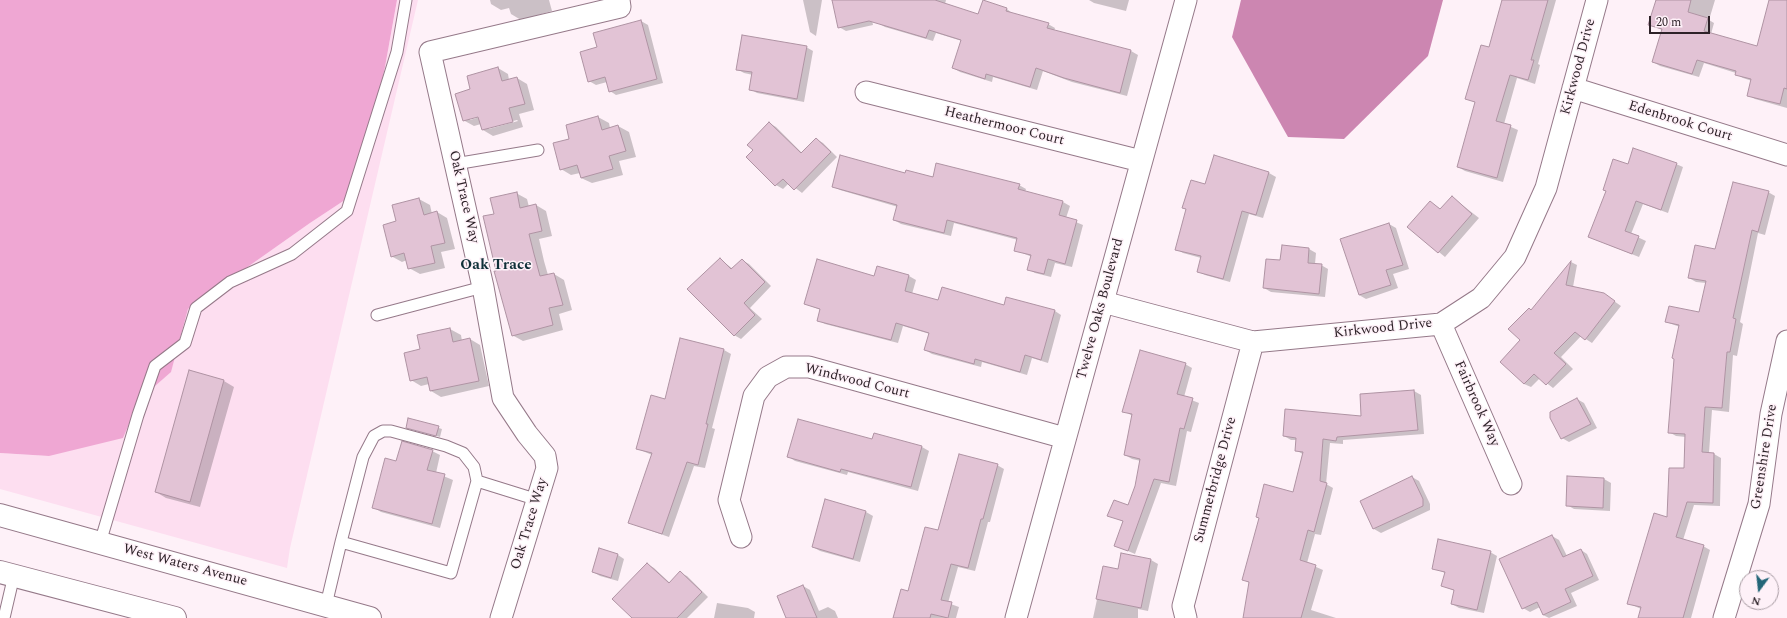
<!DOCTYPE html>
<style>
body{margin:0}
#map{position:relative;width:1787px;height:618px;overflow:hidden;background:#fef1f8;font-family:Spectral,serif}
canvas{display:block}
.north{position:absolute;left:1739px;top:570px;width:40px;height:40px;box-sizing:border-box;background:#fef1f8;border:1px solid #aa9ea5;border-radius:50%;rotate:195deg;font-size:11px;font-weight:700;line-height:16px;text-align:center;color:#2d2228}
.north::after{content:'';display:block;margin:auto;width:14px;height:18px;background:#236678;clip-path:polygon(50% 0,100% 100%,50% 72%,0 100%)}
.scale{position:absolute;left:1649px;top:16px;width:61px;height:18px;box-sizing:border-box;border:2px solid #2d2228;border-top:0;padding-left:5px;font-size:12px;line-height:14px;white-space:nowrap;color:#2d2228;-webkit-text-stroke:3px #fef1f8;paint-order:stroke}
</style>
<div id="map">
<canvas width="1787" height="618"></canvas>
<div class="north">N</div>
<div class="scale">20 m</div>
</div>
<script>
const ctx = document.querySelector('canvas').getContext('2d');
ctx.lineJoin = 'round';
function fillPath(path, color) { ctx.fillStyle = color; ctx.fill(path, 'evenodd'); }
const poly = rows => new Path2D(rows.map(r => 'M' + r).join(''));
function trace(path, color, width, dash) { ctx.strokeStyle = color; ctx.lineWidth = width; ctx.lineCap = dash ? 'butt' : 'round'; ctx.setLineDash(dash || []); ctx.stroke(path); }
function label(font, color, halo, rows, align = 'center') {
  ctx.font = font + ' Spectral,serif'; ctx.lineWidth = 3; ctx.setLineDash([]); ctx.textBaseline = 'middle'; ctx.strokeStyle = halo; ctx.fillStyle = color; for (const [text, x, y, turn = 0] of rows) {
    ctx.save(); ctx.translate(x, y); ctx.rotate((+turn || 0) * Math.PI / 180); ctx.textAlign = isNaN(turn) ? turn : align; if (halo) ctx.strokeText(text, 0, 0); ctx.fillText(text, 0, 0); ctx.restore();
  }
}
fillPath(poly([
 [397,0,418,0,290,548,287,568,0,489,0,453,49,456,139,400,171,371,188,309,310,223,357,192,385,67]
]), '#fddef0');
fillPath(poly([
 [0,0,397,0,385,67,357,192,310,223,188,309,171,372,139,400,123,438,49,456,0,453]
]), '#efa7d3');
fillPath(poly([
 [1241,0,1443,0,1428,56,1344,139,1288,137,1232,37]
]), '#cc86b1');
fillPath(poly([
 [490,0,549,0,552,11,521,20,511,14,509,8,501,10,491,4],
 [803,0,822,0,816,36,810,32],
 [833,0,868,0,873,25,846,31,839,27],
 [885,0,946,0,945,4,979,15,983,1,1007,9,1013,14,1048,24,1055,28,1054,31,1131,51,1138,55,1127,96,1072,82,1043,71,1037,90,993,77,992,82,960,72,953,68,962,41,936,33,933,41,885,27,878,23],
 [1089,0,1129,0,1126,11,1094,3],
 [1503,0,1556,0,1538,64,1540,65,1535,84,1517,78,1504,124,1518,130,1503,182,1465,171,1458,167,1476,103,1467,98,1490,49],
 [1661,0,1715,0,1709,20,1714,23,1711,34,1758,47,1770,0,1787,0,1787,108,1755,99,1748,95,1752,81,1743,78,1736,74,1736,73,1704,63,1699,77,1660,66,1653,62,1662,30,1649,24],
 [641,21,648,25,663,83,616,95,610,91,607,82,596,85,589,81,598,48],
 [806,47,813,51,804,102,757,93,750,89,753,75,744,73,737,69],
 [498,68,508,74,509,80,517,78,527,84,534,110,519,114,523,127,493,136,483,130,481,124,474,126,463,120,472,90],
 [483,116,470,120,470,118],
 [517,120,518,121,489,129,489,127],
 [598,117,609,123,610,128,618,126,629,132,636,157,619,161,623,175,592,183,581,178,580,173,571,175,561,169,570,139],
 [769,123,776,127,802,153,816,139,823,143,837,157,802,193,789,183,783,189,776,185,747,157,754,150],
 [1215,157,1269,173,1276,177,1263,218,1249,214,1230,282,1205,275,1198,271,1201,258,1183,253,1176,249,1206,185],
 [1676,164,1683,167,1668,213,1643,204,1631,234,1646,241,1639,257,1596,240,1607,191,1629,165],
 [906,174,1019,185,1026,189,1025,192,1063,202,1070,206,1066,218,1083,225,1072,267,1055,263,1051,277,1035,273,1028,269,1032,257,1015,250,1018,240,954,223,951,236,901,224,894,220,898,207,840,190,833,186],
 [1768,192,1775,196,1765,235,1758,233,1740,322,1743,324,1737,356,1733,355,1729,412,1712,410,1709,453,1714,454,1721,458,1720,506,1694,505,1683,540,1703,546,1710,550,1691,618,1639,618,1641,609,1628,603,1668,518,1685,469,1686,437,1676,436,1669,432,1680,327,1666,322,1700,313,1706,283,1696,282,1689,278],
 [516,193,527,199,529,207,536,205,546,211,552,236,539,239,544,261,548,275,554,274,564,280,572,310,559,314,563,330,523,341,512,335,497,271,495,214],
 [1452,197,1479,218,1445,257,1408,227,1430,202,1442,210],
 [419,199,430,205,432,214,437,212,447,218,455,249,441,252,445,268,420,274,409,268,407,260,402,262,391,256],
 [1389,224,1396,228,1409,269,1393,274,1398,288,1366,299,1359,295],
 [1309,249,1316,253,1315,264,1321,265,1328,269,1325,297,1271,292,1264,288,1281,261],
 [720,259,733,269,742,260,749,264,771,286,750,308,762,319,741,339,734,335],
 [1571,262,1577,265,1573,287,1604,294,1621,306,1592,343,1581,336,1561,357,1573,369,1553,388,1540,378,1531,387,1524,384,1522,340,1529,309,1532,311],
 [878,267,909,276,916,280,912,294,939,301,1055,311,1061,315,1048,363,1032,358,1027,375,982,362,981,367,932,354,925,350,930,334,903,326,898,343,825,324,818,320,821,310,805,304,875,277],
 [450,329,461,335,462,341,470,339,480,345,489,386,441,397,431,391,429,384,421,386,411,380,422,350,419,336],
 [724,350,731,354,712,428,715,429,705,468,694,466,669,537,637,526,630,522,652,455,638,449],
 [1185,364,1192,368,1184,397,1199,403,1191,432,1187,431,1176,486,1161,483,1135,554,1116,546,1124,522,1109,515,1129,506,1136,487,1141,461,1132,459,1125,455,1133,416,1123,411],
 [224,381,234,387,200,507,166,498,156,492],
 [1414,391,1421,395,1424,434,1343,440,1343,444,1330,443,1326,484,1333,488,1321,535,1315,534,1307,563,1323,570,1311,610,1336,618,1244,618,1250,583,1243,579,1294,493,1304,455,1296,450,1297,440,1291,440,1284,436,1362,417,1361,395],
 [1577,399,1584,403,1597,428,1569,442,1562,438],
 [409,419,442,429,440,437,407,427],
 [875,434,922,447,929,451,918,491,848,472,847,475,795,461,789,457,873,441],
 [432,451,440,455,436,473,453,480,440,528,381,512,373,507,397,462],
 [997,465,1004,469,990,522,988,522,975,571,958,567,948,603,959,607,956,618,894,618,939,531],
 [1412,477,1419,481,1430,504,1430,510,1381,533,1374,529],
 [1568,477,1604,479,1611,483,1610,511,1574,509,1567,505],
 [826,501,866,512,873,516,860,562,820,551,813,547],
 [1552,536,1559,540,1567,556,1581,550,1587,554,1599,580,1571,593,1577,606,1549,618,1543,615,1540,607,1530,612,1523,608],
 [1490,552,1497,556,1484,613,1459,608,1452,604,1455,591,1442,586,1445,573,1433,568],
 [1122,554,1151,560,1158,564,1148,611,1138,609,1138,618,1093,618,1104,567,1118,571],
 [618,555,624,559,618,581,600,576,593,572],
 [647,564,654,568,670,583,680,573,687,576,708,597,687,618,634,618],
 [803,586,810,590,819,611,828,607,835,611,838,618,787,618],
 [717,603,748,608,755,612,754,618,714,618]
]), '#0003');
const building = poly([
 [832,0,935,0,978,14,983,0,1007,8,1006,11,1049,23,1047,28,1131,50,1120,93,1064,78,1036,68,1030,87,986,74,985,79,952,68,961,40,929,30,926,38,869,21,838,28,832,0],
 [1502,0,1548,0,1531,60,1534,60,1528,80,1510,75,1496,121,1511,125,1497,178,1457,167,1475,102,1465,99,1481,45,1489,47,1502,0],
 [1656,0,1691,0,1688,12,1708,18,1704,31,1757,46,1769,0,1787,0,1787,89,1784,88,1780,104,1747,96,1751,79,1735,75,1736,71,1697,60,1692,74,1652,62,1662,29,1648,25,1656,0],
 [641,20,657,79,609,92,605,77,588,82,580,52,597,47,593,33,641,20],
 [742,35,807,46,797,99,749,90,752,72,736,70,742,35],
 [498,67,502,81,517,77,525,104,509,108,513,122,482,130,478,117,463,121,455,94,470,89,467,76,498,67],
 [598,116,602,130,618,125,626,151,609,156,613,169,581,178,577,165,560,170,553,143,569,139,566,125,598,116],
 [769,122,801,153,816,138,831,152,794,190,783,179,775,186,746,157,753,150,747,145,769,122],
 [1633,148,1677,163,1661,210,1636,201,1625,231,1639,236,1632,254,1588,237,1606,191,1603,190,1613,159,1628,164,1633,148],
 [840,155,905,173,906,170,933,177,936,163,1020,184,1018,189,1063,201,1059,215,1077,220,1065,264,1048,259,1044,274,1027,270,1031,255,1014,251,1017,238,947,220,944,233,893,220,897,205,832,187,840,155],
 [1214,155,1269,172,1256,215,1242,211,1223,279,1197,272,1201,256,1175,250,1186,209,1182,208,1191,180,1205,184,1214,155],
 [1733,182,1769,191,1758,232,1752,230,1733,318,1736,319,1730,352,1727,352,1722,408,1705,407,1702,452,1714,453,1713,503,1687,502,1676,537,1704,545,1683,618,1638,618,1641,607,1627,604,1631,590,1654,513,1667,517,1669,468,1684,468,1685,434,1668,433,1674,359,1672,358,1679,325,1665,322,1669,306,1699,312,1706,281,1688,278,1695,245,1715,249,1733,182],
 [517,192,520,208,536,204,542,231,529,234,534,254,540,276,554,273,563,305,549,308,553,325,512,336,494,271,496,271,483,216,494,214,490,198,517,192],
 [1452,196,1472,214,1438,253,1407,227,1430,201,1440,209,1452,196],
 [419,198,424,215,437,211,445,243,431,246,435,263,408,269,404,253,391,257,383,225,396,221,392,205,419,198],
 [1389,223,1403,265,1386,270,1391,285,1359,295,1340,239,1389,223],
 [1282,245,1309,248,1308,263,1322,264,1319,294,1263,288,1266,259,1280,260,1282,245],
 [720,258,731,269,742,259,765,282,744,303,755,315,734,336,687,289,720,258],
 [817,259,874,276,877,266,909,275,905,291,938,300,942,287,1004,305,1006,297,1055,310,1041,360,1025,355,1020,372,975,359,974,364,924,350,929,333,896,323,891,340,817,321,820,309,804,304,817,259],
 [1571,261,1566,285,1604,293,1615,301,1585,340,1575,332,1554,353,1566,364,1546,385,1534,374,1524,384,1500,362,1520,340,1508,329,1529,308,1531,310,1571,261],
 [450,328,453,342,470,338,479,381,430,391,427,377,410,381,404,353,420,349,417,335,450,328],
 [680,338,724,349,706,424,708,424,698,465,687,462,662,534,628,523,652,453,636,449,651,395,665,399,680,338],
 [1140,350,1186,363,1177,394,1193,398,1184,429,1180,428,1169,482,1154,479,1128,551,1114,546,1123,521,1107,516,1114,500,1128,505,1135,486,1140,459,1124,455,1132,414,1122,412,1140,350],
 [189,370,224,380,190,502,155,492,189,370],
 [1414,390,1418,430,1337,437,1336,441,1323,439,1320,481,1327,483,1314,532,1308,530,1300,560,1316,565,1301,618,1243,618,1249,582,1242,580,1259,518,1256,517,1264,484,1293,492,1303,452,1295,451,1296,438,1283,436,1285,409,1361,416,1360,394,1414,390],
 [1577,398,1591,424,1561,439,1550,418,1550,412,1577,398],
 [408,418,439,426,436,436,406,428,408,418],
 [798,419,872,439,874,433,922,446,911,487,841,469,840,472,787,457,798,419],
 [402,441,433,450,427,470,445,474,432,524,372,508,385,458,396,461,402,441],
 [959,454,998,464,983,519,981,519,968,568,951,564,941,600,952,602,948,618,931,614,930,618,893,618,901,589,908,591,925,527,938,530,959,454],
 [1412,476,1423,499,1423,506,1373,529,1360,501,1412,476],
 [1567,476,1604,478,1603,508,1566,506,1567,476],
 [825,499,866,511,853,559,812,547,825,499],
 [1552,535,1563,557,1581,549,1593,576,1565,589,1571,602,1543,615,1537,602,1522,609,1499,559,1552,535],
 [1438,539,1491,551,1477,610,1451,604,1454,590,1441,586,1445,572,1432,569,1438,539],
 [599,548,618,554,611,578,592,572,599,548],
 [1121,553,1151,559,1141,608,1096,599,1103,566,1118,569,1121,553],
 [647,563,669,583,680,571,702,592,677,618,632,618,612,599,647,563],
 [803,585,817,618,786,618,777,596,803,585]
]);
fillPath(building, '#e2c3d5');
trace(building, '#af93a3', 1);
const lane = poly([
 [455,164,538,150],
 [377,315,483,287],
 [477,481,538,500],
 [100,543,138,415,155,366,185,343,196,308,230,282,292,254,347,211,397,52,406,0],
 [326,605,341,542,363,457,374,436,383,431,391,431,446,446,463,453,474,467,477,481,451,573,341,542],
 [4,618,14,575]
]);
const street = poly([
 [1573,88,1787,155],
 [866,92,1141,161],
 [1103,302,1253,342,1441,324,1481,298,1515,257,1546,188,1597,0],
 [1441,324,1511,484],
 [741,537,729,500,754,396,768,377,786,367,809,367,1065,438],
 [501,618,547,468,545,456,527,434,503,398,483,287,430,52,620,7,619,0],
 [1016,618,1186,0],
 [1186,618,1183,606,1253,342],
 [1724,618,1759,504,1771,414,1787,341]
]);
const secondary = poly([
 [0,515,370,618],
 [0,572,175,618]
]);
trace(lane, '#957989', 13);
trace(street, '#957989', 23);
trace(secondary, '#957989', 24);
trace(lane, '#fff', 11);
trace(street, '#fff', 21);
trace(secondary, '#fff', 22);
label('14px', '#2d2228', '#fef1f8', [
 ["Kirkwood Drive",1579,67,-75],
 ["Edenbrook Court",1680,122,17],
 ["Heathermoor Court",1004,127,14],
 ["Oak Trace Way",463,197,77],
 ["Twelve Oaks Boulevard",1101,309,-75],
 ["Kirkwood Drive",1383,329,-6],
 ["Windwood Court",857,382,14],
 ["Fairbrook Way",1476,404,66],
 ["Greenshire Drive",1765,457,-81],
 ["Summerbridge Drive",1216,480,-75],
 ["Oak Trace Way",530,524,-73],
 ["West Waters Avenue",185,566,15]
]);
label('bold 15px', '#0f2f38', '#fef1f8', [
 ["Oak Trace",496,266]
]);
</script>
